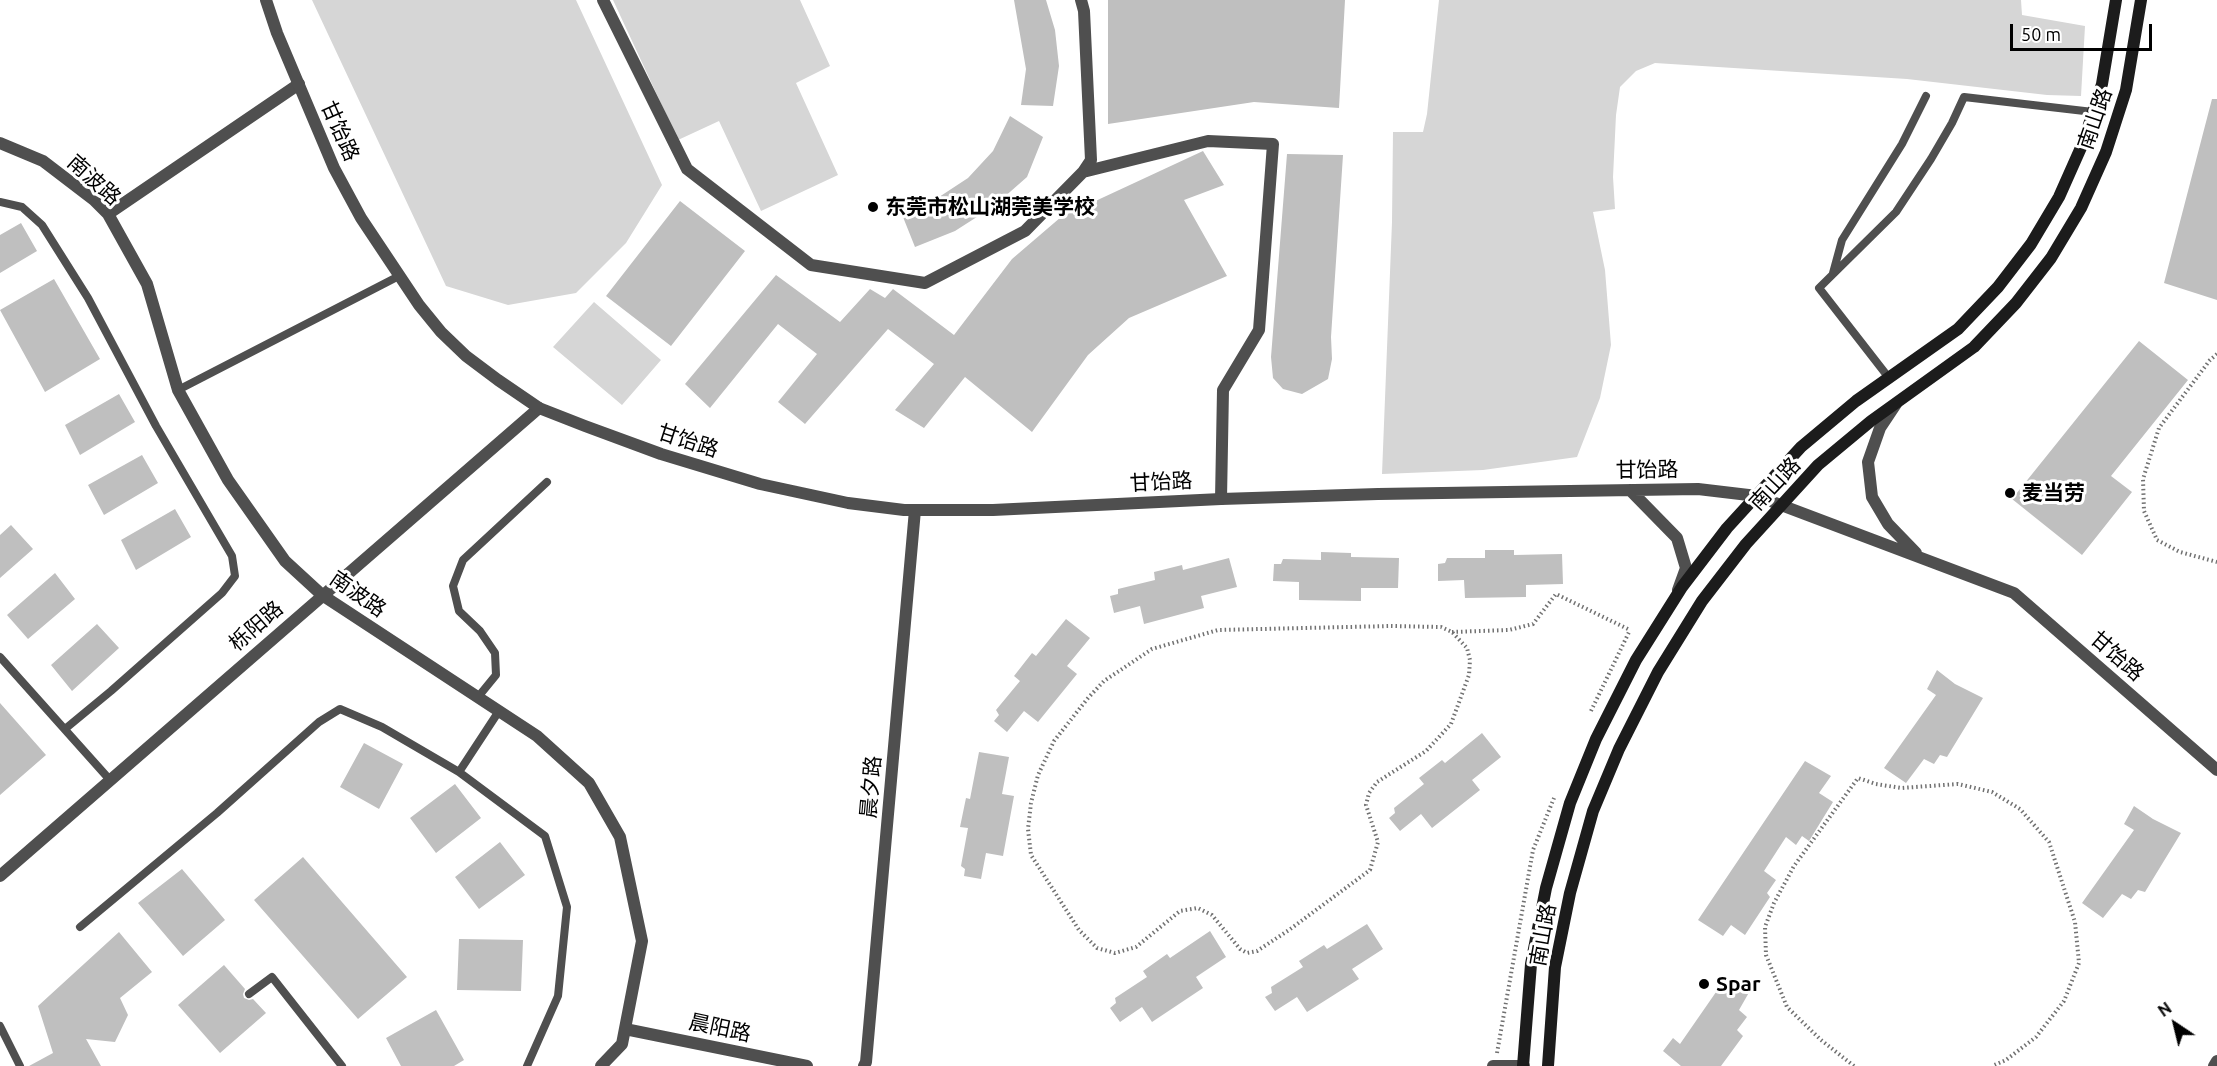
<!DOCTYPE html>
<meta charset="utf-8">
<style>
body{margin:0}
#map{position:relative;width:2217px;height:1066px;overflow:hidden;background:#fff;font-family:Ubuntu,sans-serif}
canvas{display:block}
.north{position:absolute;left:2145px;top:994px;width:60px;height:60px;-webkit-text-stroke:4px #fff;paint-order:stroke;rotate:325deg;font-size:16px;font-weight:700;line-height:24px;text-align:center;color:#000}
.north::after{content:'';display:block;margin:auto;width:21px;height:27px;background:#000;clip-path:polygon(50% 0,100% 100%,50% 72%,0 100%)}
.scale{position:absolute;left:2010px;top:24px;width:142px;height:27px;box-sizing:border-box;border:3px solid #000;border-top:0;padding-left:8px;font-size:18px;line-height:21px;white-space:nowrap;color:#000;-webkit-text-stroke:4px #fff;paint-order:stroke}
</style>
<div id="map">
<canvas width="2217" height="1066"></canvas>
<div class="north">N</div>
<div class="scale">50 m</div>
</div>
<script>
const ctx = document.querySelector('canvas').getContext('2d');
ctx.lineJoin = 'round';
function fillPath(path, color) { ctx.fillStyle = color; ctx.fill(path, 'evenodd'); }
const poly = rows => new Path2D(rows.map(r => 'M' + r).join(''));
function trace(path, color, width, dash) { ctx.strokeStyle = color; ctx.lineWidth = width; ctx.lineCap = dash ? 'butt' : 'round'; ctx.setLineDash(dash || []); ctx.stroke(path); }
function label(font, color, halo, rows, align = 'center') {
  ctx.font = font + ' Ubuntu,"Noto Sans SC",sans-serif'; ctx.lineWidth = 6; ctx.setLineDash([]); ctx.textBaseline = 'middle'; ctx.strokeStyle = halo; ctx.fillStyle = color; for (const [text, x, y, turn = 0] of rows) {
    ctx.save(); ctx.translate(x, y); ctx.rotate((+turn || 0) * Math.PI / 180); ctx.textAlign = isNaN(turn) ? turn : align; if (halo) ctx.strokeText(text, 0, 0); ctx.fillText(text, 0, 0); ctx.restore();
  }
}
fillPath(poly([
 [312,0,576,0,662,185,626,243,576,293,508,305,446,286],
 [613,0,800,0,830,66,796,83,838,175,761,211,719,121,678,140],
 [1439,0,2021,0,2022,15,2085,26,2081,96,2047,95,1907,79,1655,63,1636,71,1620,87,1616,115,1613,177,1615,209,1593,212,1605,270,1611,345,1600,398,1577,457,1483,470,1382,474,1392,222,1393,132,1423,132,1427,114],
 [594,302,661,360,622,405,553,347]
]), '#d6d6d6');
fillPath(poly([
 [1014,0,1046,0,1055,30,1059,66,1053,106,1021,105,1026,69],
 [1108,0,1345,0,1339,108,1254,102,1108,124],
 [2212,99,2217,99,2217,300,2164,283],
 [1010,116,1043,137,1027,177,994,206,955,231,915,247,901,212,936,199,968,178,993,151],
 [1203,151,1224,185,1184,200,1227,276,1129,318,1088,355,1032,432,965,377,924,428,895,410,934,364,888,329,805,424,778,402,817,354,778,324,710,408,685,384,776,275,840,322,870,289,885,298,893,289,954,335,1012,259,1061,217],
 [1287,154,1343,155,1331,337,1332,359,1328,379,1302,394,1283,389,1273,378,1271,357],
 [680,201,745,251,671,346,606,296],
 [21,223,37,251,0,273,0,235],
 [54,279,100,359,45,392,0,310],
 [2139,341,2188,380,2111,476,2132,492,2082,555,2012,499],
 [119,394,135,422,80,455,65,425],
 [142,455,158,483,104,515,88,485],
 [175,509,191,537,136,570,121,540],
 [11,525,33,549,0,578,0,535],
 [1485,550,1514,550,1514,555,1562,554,1563,584,1526,585,1526,597,1465,598,1464,580,1438,581,1438,564,1445,563,1447,558,1485,558],
 [1321,552,1351,553,1351,557,1399,558,1398,588,1361,588,1361,601,1299,600,1299,582,1273,581,1274,564,1281,564,1283,559,1321,560],
 [1229,558,1237,587,1201,596,1204,608,1144,624,1140,606,1114,613,1110,596,1118,594,1118,589,1155,580,1154,572,1182,565,1183,570],
 [55,573,75,599,28,639,7,615],
 [1066,619,1090,638,1067,666,1077,674,1038,722,1024,711,1007,732,994,721,999,715,996,710,1020,681,1014,676,1032,653,1036,656],
 [97,624,119,648,72,691,51,665],
 [1937,670,1955,684,1983,698,1947,757,1940,755,1934,764,1924,759,1906,783,1884,768,1936,695,1927,689],
 [0,703,46,755,0,795],
 [1482,733,1501,757,1472,780,1480,790,1432,828,1421,814,1400,831,1389,818,1395,813,1394,808,1424,784,1419,778,1442,760,1445,763],
 [364,743,403,764,379,809,340,787],
 [979,752,1009,757,1002,794,1014,796,1003,856,986,853,981,879,964,876,965,869,961,866,968,828,960,827,966,798,970,799],
 [1805,761,1831,776,1819,793,1833,802,1809,841,1802,836,1796,845,1786,837,1764,871,1776,880,1767,893,1770,897,1745,935,1731,925,1723,936,1698,920],
 [455,784,481,818,436,853,410,818],
 [2134,806,2153,819,2181,833,2145,892,2138,890,2131,899,2122,894,2103,918,2082,903,2134,830,2124,824],
 [500,842,525,875,479,909,455,877],
 [303,857,407,977,358,1019,254,900],
 [182,869,225,920,183,956,138,903],
 [1367,924,1383,949,1352,969,1359,979,1307,1012,1297,997,1275,1011,1265,997,1272,993,1271,987,1303,967,1299,961,1324,945,1327,949],
 [1210,931,1226,957,1196,977,1203,988,1152,1022,1142,1007,1120,1022,1110,1008,1116,1003,1115,998,1147,977,1143,971,1167,954,1170,958],
 [119,932,152,972,120,998,128,1015,115,1042,86,1039,101,1066,29,1066,53,1053,38,1006],
 [459,939,523,940,521,991,457,990],
 [224,965,245,989,243,994,244,998,249,1000,253,999,266,1013,220,1053,178,1005],
 [1723,982,1730,986,1733,982,1751,989,1739,1010,1747,1017,1737,1030,1743,1036,1721,1066,1681,1066,1663,1051,1673,1038,1680,1044],
 [436,1010,464,1060,454,1066,401,1066,386,1038]
]), '#bfbfbf');
trace(poly([
 [2217,354,2210,360,2159,428,2143,479,2144,511,2157,540,2180,552,2217,562],
 [1391,626,1441,627,1452,632,1467,648,1470,660,1469,675,1451,724,1426,751,1377,782,1369,793,1366,805,1378,842,1370,870,1289,930,1257,951,1247,953,1240,949,1212,915,1198,908,1180,911,1136,947,1115,953,1097,948,1079,930,1031,855,1028,829,1031,803,1038,775,1054,741,1088,698,1104,681,1152,649,1218,630,1391,626],
 [1452,632,1509,630,1533,624,1556,594,1630,630],
 [1591,711,1630,630],
 [1497,1053,1533,850,1554,798],
 [1854,1066,1821,1040,1787,1007,1766,955,1765,927,1774,903,1794,866,1858,778,1876,784,1901,788,1958,784,1992,792,2020,809,2049,842,2075,922,2079,963,2064,1001,2036,1037,2006,1060,1992,1066]
]), '#717171', 4, [1.5, 3]);
trace(poly([
 [0,202,22,207,42,225,88,298,156,426,232,556,235,576,222,593,111,691,65,729],
 [1833,273,1842,240,1902,144,1926,96],
 [1889,378,1819,288,1896,212,1931,159,1952,123,1964,97,2093,112],
 [178,390,399,276],
 [0,657,110,780],
 [478,697,496,675,495,653,480,631,459,611,453,586,463,560,547,482],
 [499,711,459,772,545,836,567,907,558,996,527,1066],
 [80,927,217,813,319,722,340,709,382,727,459,772],
 [249,994,272,977,342,1066],
 [0,1026,20,1066]
]), '#4f4f4f', 8);
trace(poly([
 [603,0,687,169,811,265,925,283,1025,231,1083,172,1091,160,1084,11,1081,0],
 [0,143,43,161,94,200,108,214,147,284,178,390,228,480,285,561,322,595,537,736,589,783,620,837,642,941,622,1044,601,1066],
 [1083,172,1208,141,1273,144,1259,330,1223,390,1221,499],
 [108,214,299,84],
 [0,876,539,408],
 [625,1029,807,1066],
 [864,1066,866,1062,915,510],
 [1493,1066,1524,1066],
 [2214,1066,2217,1061]
]), '#4f4f4f', 12);
trace(poly([
 [266,0,277,33,334,168,361,218,419,305,441,332,466,356,498,380,539,408,585,426,661,454,760,484,848,503,904,510,993,510,1221,499,1378,494,1698,489,1757,496,2014,593,2217,770],
 [1896,404,1880,428,1868,462,1872,497,1888,524,1916,553],
 [1630,490,1677,538,1686,568,1678,590]
]), '#4f4f4f', 12);
trace(poly([
 [1523,1066,1531,964,1546,888,1570,803,1596,739,1636,660,1682,587,1727,528,1801,447,1856,401,1958,329,1998,287,2031,244,2059,197,2083,143,2102,84,2116,0],
 [1548,1066,1555,967,1570,893,1593,811,1619,749,1658,672,1702,601,1746,544,1818,465,1871,421,1974,347,2016,303,2051,258,2081,208,2106,152,2126,90,2141,0]
]), '#1c1c1c', 12);
for (const [x, y, r, color] of [
 [873,207,6,"#000"],
 [2010,493,6,"#000"],
 [1704,984,6,"#000"]
]) { const dot = new Path2D(); dot.arc(x, y, r, 0, 2 * Math.PI); ctx.fillStyle = color; ctx.fill(dot); trace(dot, '#fff', 2); }
label('21px', '#000', '#fff', [
 ["南山路",2095,119,-71],
 ["甘饴路",340,131,66],
 ["南波路",94,180,42],
 ["甘饴路",688,441,18],
 ["甘饴路",1647,470,-1],
 ["甘饴路",1161,482,-3],
 ["南山路",1775,484,-47],
 ["南波路",358,594,35],
 ["栎阳路",256,626,-41],
 ["甘饴路",2117,656,41],
 ["晨夕路",871,787,-85],
 ["南山路",1543,935,-80],
 ["晨阳路",720,1028,12]
]);
label('bold 21px', '#000', '#fff', [
 ["东莞市松山湖莞美学校",885,207],
 ["麦当劳",2022,493],
 ["Spar",1716,984]
], 'left');
</script>
